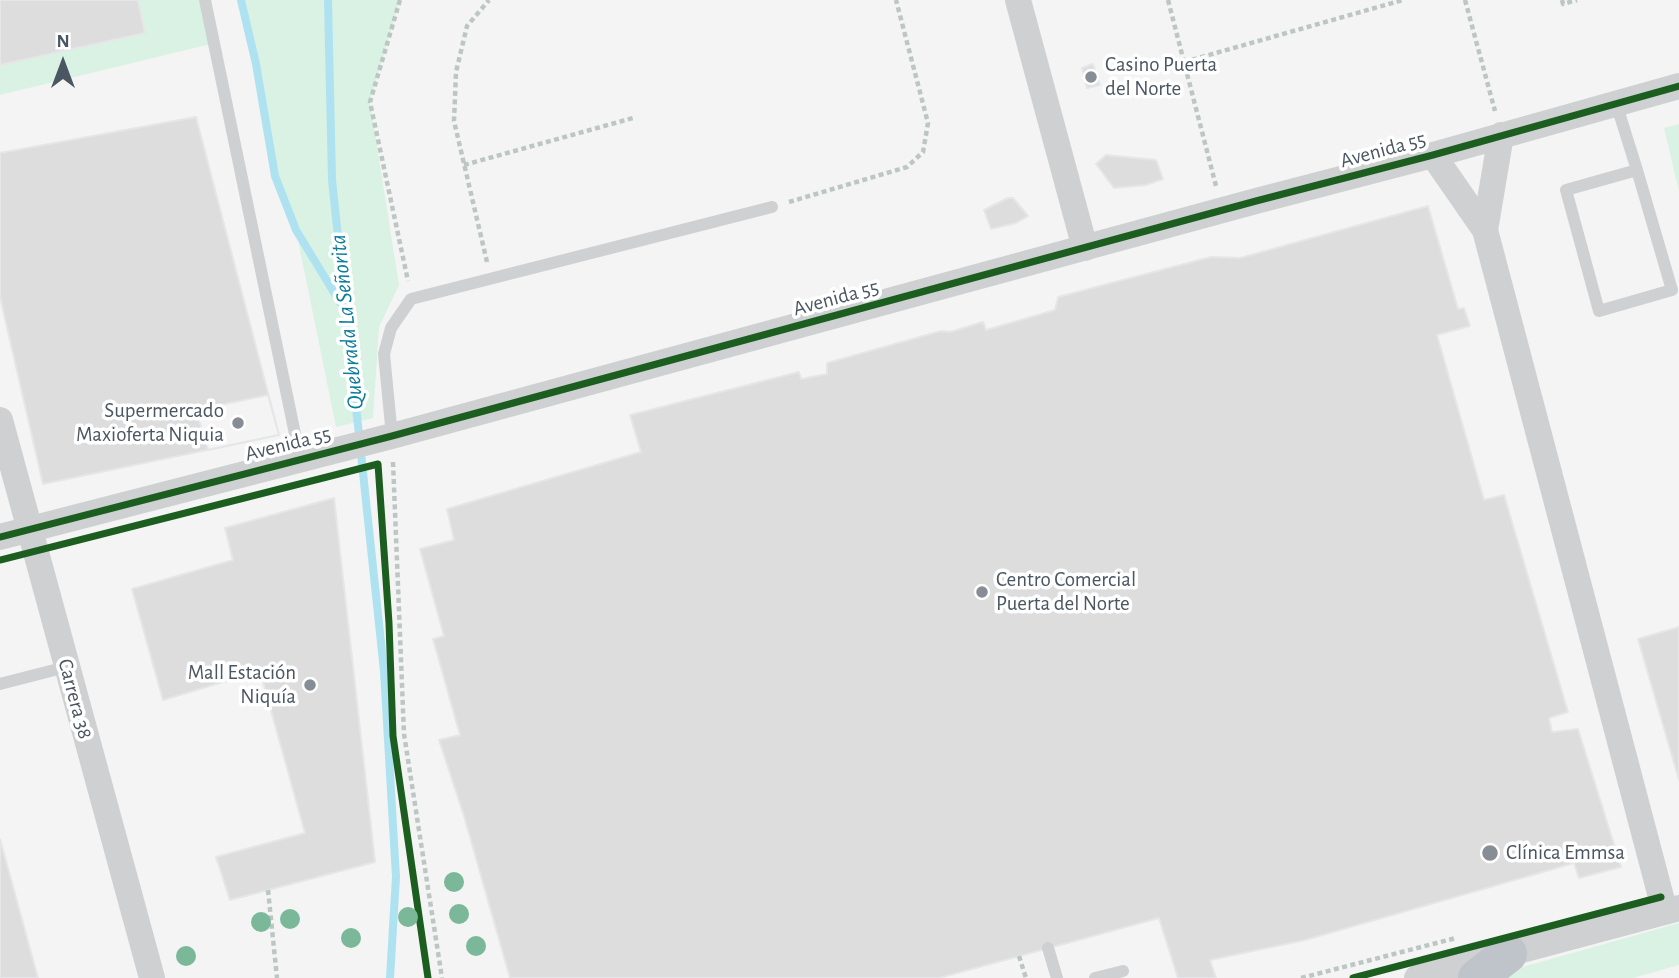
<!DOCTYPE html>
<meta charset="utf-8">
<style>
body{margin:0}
#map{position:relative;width:1679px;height:978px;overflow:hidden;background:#f4f4f4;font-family:"Alegreya Sans",sans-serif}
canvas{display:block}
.north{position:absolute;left:28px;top:28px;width:70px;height:70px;-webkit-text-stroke:5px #fff;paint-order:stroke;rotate:0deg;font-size:19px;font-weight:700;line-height:28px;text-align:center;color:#4a5661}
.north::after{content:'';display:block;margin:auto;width:24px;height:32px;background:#4a5661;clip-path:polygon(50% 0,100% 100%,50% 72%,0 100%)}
</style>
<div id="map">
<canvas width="1679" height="978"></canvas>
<div class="north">N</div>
</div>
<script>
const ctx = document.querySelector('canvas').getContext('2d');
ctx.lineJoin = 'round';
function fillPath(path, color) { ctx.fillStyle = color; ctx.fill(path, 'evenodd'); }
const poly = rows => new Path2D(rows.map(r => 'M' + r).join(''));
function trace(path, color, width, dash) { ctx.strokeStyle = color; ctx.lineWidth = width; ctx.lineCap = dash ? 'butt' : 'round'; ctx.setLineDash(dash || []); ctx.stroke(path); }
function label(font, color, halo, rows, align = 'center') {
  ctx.font = font + ' "Alegreya Sans",sans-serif'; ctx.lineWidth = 7; ctx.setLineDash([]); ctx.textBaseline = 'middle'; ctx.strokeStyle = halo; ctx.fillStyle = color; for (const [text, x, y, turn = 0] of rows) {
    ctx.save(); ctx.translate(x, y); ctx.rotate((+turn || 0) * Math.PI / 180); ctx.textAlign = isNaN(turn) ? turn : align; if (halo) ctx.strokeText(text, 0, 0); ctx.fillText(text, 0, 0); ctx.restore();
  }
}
fillPath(poly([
 [0,0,199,0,211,44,0,95],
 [241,0,400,0,370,102,399,285,379,327,373,418,336,427,296,230,275,176,256,64],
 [1679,124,1679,191,1664,128],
 [1679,923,1679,965,1633,978,1504,978,1512,970]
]), '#d9f2e3');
trace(poly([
 [241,0,256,64,275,176,296,230,344,309],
 [328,0,332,180,384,671,396,877,390,978]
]), '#aee2f0', 8);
const building = poly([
 [0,0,138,0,145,33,0,65,0,0],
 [1093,64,1100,85,1087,88,1082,68,1093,64],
 [196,117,279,435,43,484,0,297,0,153,196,117],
 [1106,155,1156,160,1163,179,1146,185,1114,188,1096,164,1106,155],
 [1008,198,1013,198,1028,216,1016,223,991,229,984,210,1008,198],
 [1428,206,1458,309,1464,308,1470,326,1437,335,1484,500,1504,495,1568,712,1549,718,1552,732,1578,729,1621,867,1579,878,1574,863,1305,940,1210,960,1216,978,1178,978,1159,918,939,978,510,978,464,816,439,740,460,735,433,639,444,636,420,549,454,540,447,509,641,452,630,415,799,372,801,379,827,374,827,363,941,331,950,332,983,322,986,330,1055,310,1058,297,1211,257,1240,258,1428,206],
 [268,395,279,435,208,450,196,410,268,395],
 [334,498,375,862,230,900,216,857,305,833,260,671,163,700,132,589,233,560,225,528,334,498],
 [1679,627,1679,780,1638,639,1679,627],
 [0,839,38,978,0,978,0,839]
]);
fillPath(building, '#ddddde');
trace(building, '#e5e6e7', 2);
trace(poly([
 [400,0,370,102,408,281],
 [1168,0,1216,186],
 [1465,0,1495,111],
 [1562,0,1563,4,1577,0],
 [1184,62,1403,0],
 [464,165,633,118],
 [789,202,907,167,923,152,928,123,896,0],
 [487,262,454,121,456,72,467,26,489,0],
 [393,462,404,734,442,978],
 [268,890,277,978],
 [1019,956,1026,978],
 [1301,978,1456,938]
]), '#bcc7c4', 4.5, [5, 3.5]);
trace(poly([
 [205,0,300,458],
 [1616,103,1637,170,1672,290,1599,311,1566,190,1637,170],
 [392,436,384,354,391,328,411,299,772,207],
 [0,684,66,667],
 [1048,948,1057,978],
 [1095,978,1123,971]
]), '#ced0d2', 12);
trace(poly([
 [1018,0,1085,248],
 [1433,155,1485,230,1665,912],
 [1485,230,1501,135],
 [0,420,152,978],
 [0,537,392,436,1256,201,1433,155,1679,86],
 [1417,978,1679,908]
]), '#ced0d2', 26);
trace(poly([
 [1477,978,1508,954]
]), '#bec4c9', 38);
trace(poly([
 [0,537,392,436,1256,201,1433,155,1679,86],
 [0,560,378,464,389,623,393,736,428,978],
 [1353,978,1661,897]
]), '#1b5e20', 7);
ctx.fillStyle = '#7ab899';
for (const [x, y] of [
 [454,882],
 [459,914],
 [408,917],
 [290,919],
 [261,922],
 [351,938],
 [476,946],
 [186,956]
]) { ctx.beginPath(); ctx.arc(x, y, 10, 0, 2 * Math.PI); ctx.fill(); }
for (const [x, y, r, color] of [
 [1091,77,7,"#868d94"],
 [238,423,7,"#868d94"],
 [982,592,7,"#868d94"],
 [310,685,7,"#868d94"],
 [1490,853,9,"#868d94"]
]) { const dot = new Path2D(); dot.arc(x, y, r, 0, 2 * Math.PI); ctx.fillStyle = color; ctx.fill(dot); trace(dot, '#fff', 2.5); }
label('21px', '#4a5661', '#fff', [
 ["Casino Puerta",1105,65],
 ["del Norte",1105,89],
 ["Supermercado",224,411,"right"],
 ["Maxioferta Niquia",224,435,"right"],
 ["Centro Comercial",996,580],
 ["Puerta del Norte",996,604],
 ["Mall Estación",296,673,"right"],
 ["Niquía",296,697,"right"],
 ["Clínica Emmsa",1506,853]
], 'left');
label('21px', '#4a5661', '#fff', [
 ["Avenida 55",1383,150,-15],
 ["Avenida 55",836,298,-15],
 ["Avenida 55",288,444,-14],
 ["Carrera 38",75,699,75]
]);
label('italic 23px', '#0c7c9b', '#fff', [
 ["Quebrada La Señorita",347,322,-96]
]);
</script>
